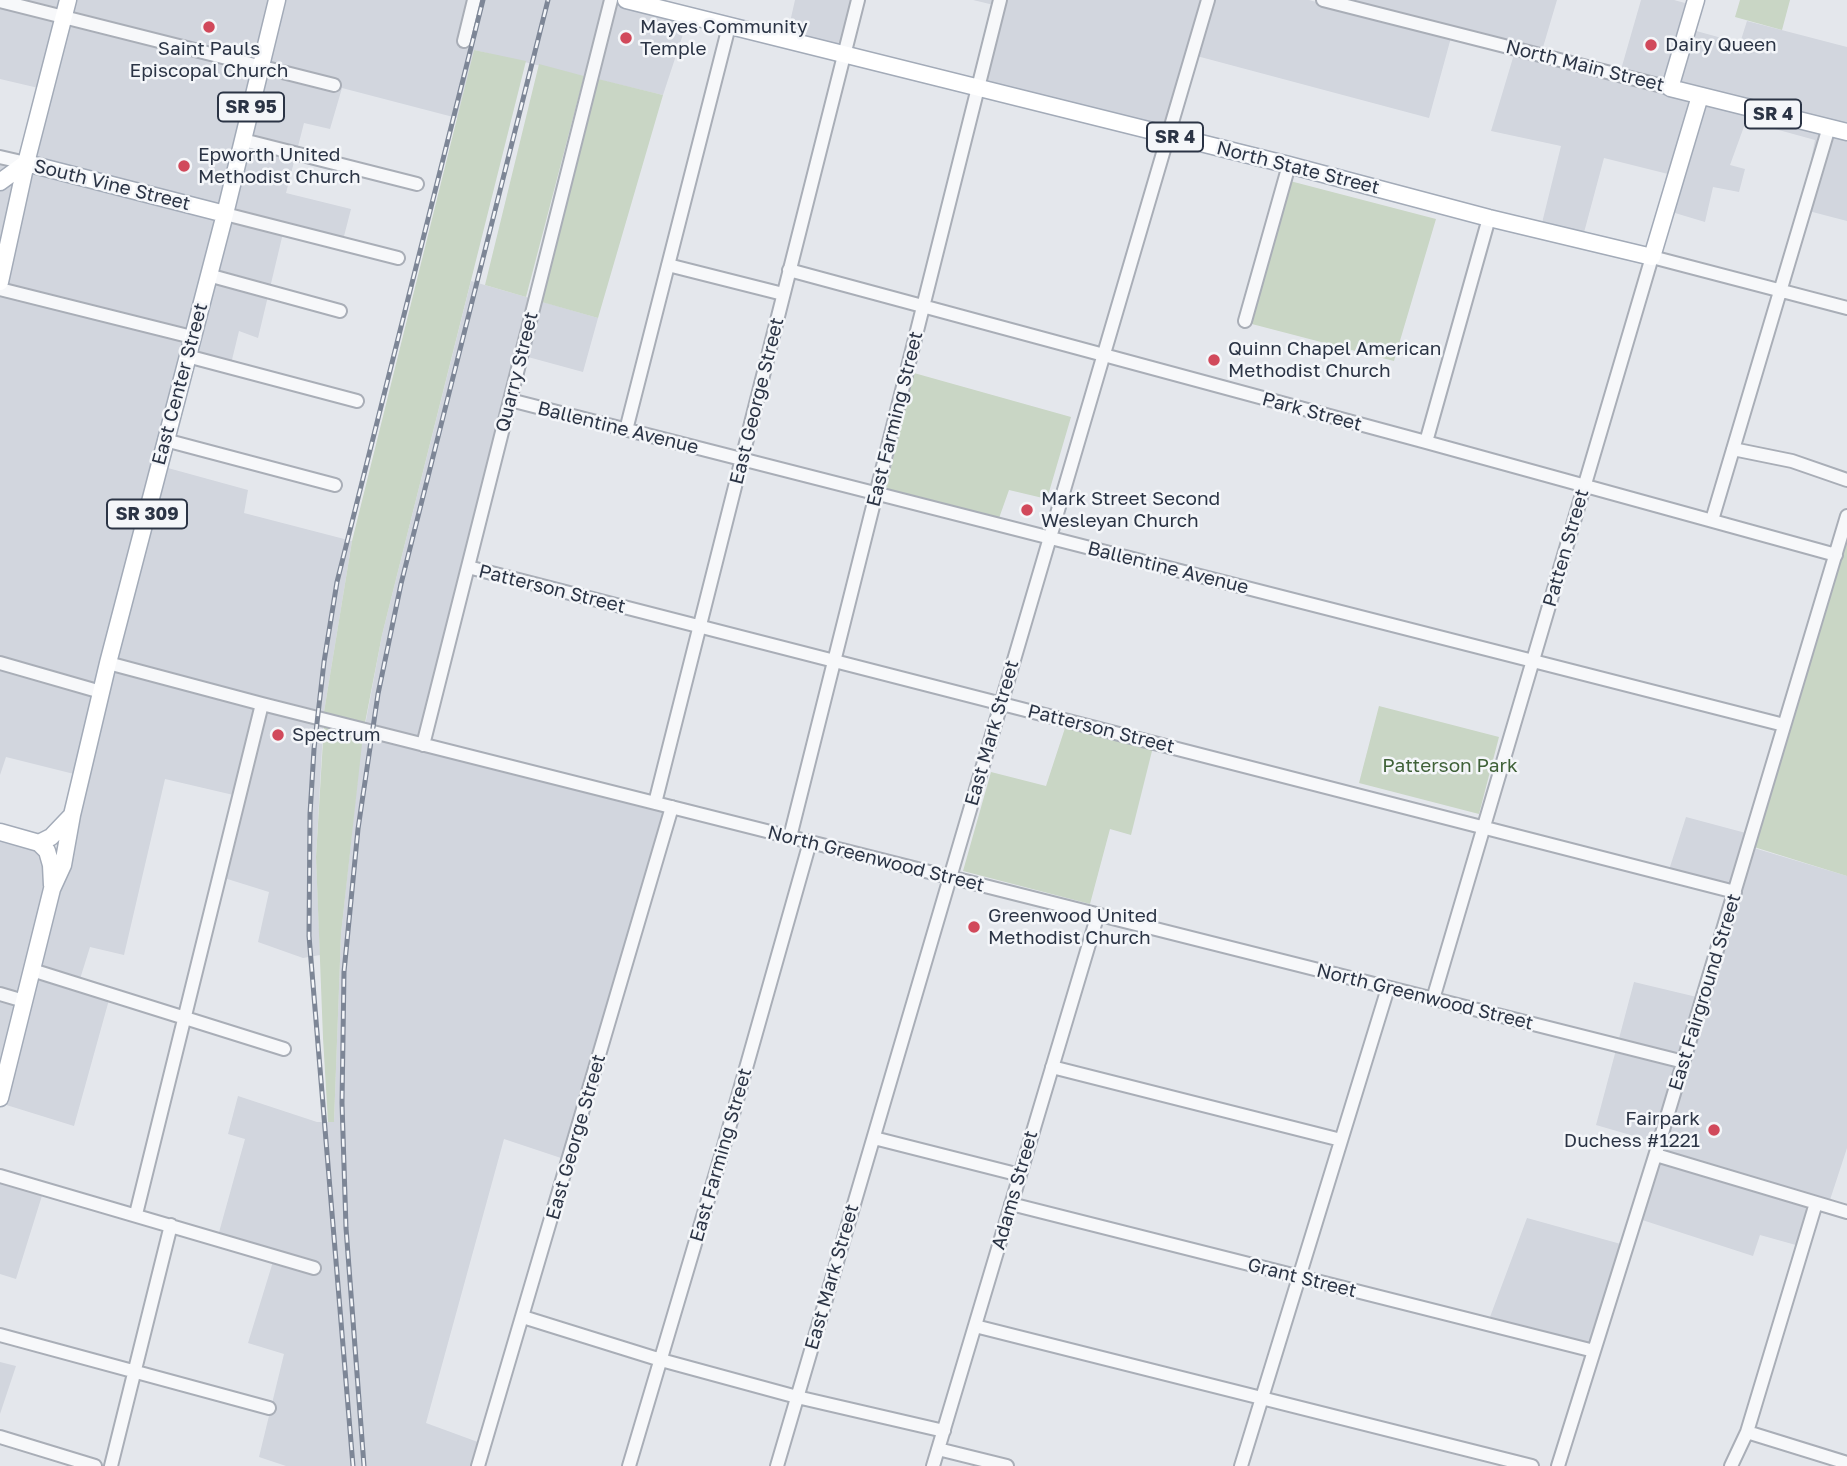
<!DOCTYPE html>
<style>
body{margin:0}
canvas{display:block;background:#e4e7ec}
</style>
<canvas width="1847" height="1466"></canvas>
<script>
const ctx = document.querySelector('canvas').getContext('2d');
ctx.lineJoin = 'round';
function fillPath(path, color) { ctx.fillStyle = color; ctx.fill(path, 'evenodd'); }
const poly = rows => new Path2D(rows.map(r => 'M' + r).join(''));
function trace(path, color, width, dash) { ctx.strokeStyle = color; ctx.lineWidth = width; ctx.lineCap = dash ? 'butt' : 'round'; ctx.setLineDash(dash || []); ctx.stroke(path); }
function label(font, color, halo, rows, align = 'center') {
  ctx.font = font + ' "Golos Text",sans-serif'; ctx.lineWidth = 5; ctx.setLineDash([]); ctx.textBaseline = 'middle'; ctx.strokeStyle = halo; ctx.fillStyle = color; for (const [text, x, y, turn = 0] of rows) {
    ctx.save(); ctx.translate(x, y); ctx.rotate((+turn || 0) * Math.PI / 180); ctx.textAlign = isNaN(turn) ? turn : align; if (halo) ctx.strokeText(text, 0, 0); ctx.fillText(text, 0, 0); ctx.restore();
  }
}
fillPath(poly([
 [0,0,625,0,689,16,663,95,474,50,457,118,342,88,330,129,304,123,286,193,351,209,342,244,284,229,258,338,239,331,230,368,184,356,157,465,248,490,244,513,352,541,324,712,316,857,320,955,303,958,258,942,269,892,221,877,242,797,165,779,124,955,90,947,80,979,112,989,74,1126,0,1103,0,831,60,850,78,775,6,757,0,775,0,155,30,161,47,90,0,79],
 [795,0,858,0,845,55,786,40],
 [973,0,1309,0,1335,7,1338,0,1557,0,1541,54,1620,73,1641,0,1674,0,1696,6,1689,29,1740,43,1747,21,1847,47,1847,221,1801,209,1815,140,1746,121,1730,165,1745,169,1739,192,1713,187,1705,222,1665,210,1676,176,1604,158,1582,240,1540,231,1561,146,1491,131,1515,51,1452,34,1429,118,1193,55,1167,135,978,89,998,6],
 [471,281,598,318,583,372,517,354,422,743,674,807,570,1161,504,1139,426,1423,486,1445,480,1466,286,1466,259,1457,284,1354,248,1343,275,1255,218,1236,245,1139,228,1134,238,1096,317,1122,334,1122,341,934,361,747,382,635],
 [1686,817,1757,836,1754,848,1847,876,1847,1148,1828,1206,1813,1217,1803,1247,1760,1235,1753,1256,1633,1217,1658,1143,1596,1125,1634,982,1701,998,1733,890,1668,873],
 [0,1174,45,1186,16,1279,0,1274],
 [1527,1218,1628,1246,1594,1350,1487,1325],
 [0,1362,16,1366,0,1414]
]), '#d2d6de');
fillPath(poly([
 [1740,0,1790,0,1782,30,1735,17],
 [474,50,526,61,382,635,365,723,324,712,352,541],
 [539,64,584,76,526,297,485,285],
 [594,78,663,95,598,318,535,300],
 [1290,181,1436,219,1394,361,1248,323],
 [914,373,1071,417,1047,499,1009,490,998,521,885,492],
 [1847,534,1847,876,1754,847],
 [1379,706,1499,737,1479,814,1359,783],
 [324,724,363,735,341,934,334,1122,328,1122,323,1038,316,857],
 [1066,725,1153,747,1131,835,1110,829,1090,904,963,871,991,772,1046,786]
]), '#c9d6c5');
const minor = poly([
 [1323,0,1670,88],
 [0,1,334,85],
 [464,41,474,0],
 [243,140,417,184],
 [0,157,26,163],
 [225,214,398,258],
 [668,265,783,294],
 [789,270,1426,442,1836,555],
 [208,275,340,311],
 [0,289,192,337],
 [1245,321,1289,165],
 [187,356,357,401],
 [510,400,1784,725],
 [626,430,727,34],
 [165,440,335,485],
 [1426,442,1489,218],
 [1733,449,1792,461,1847,480],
 [1712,520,1829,127],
 [468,567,1735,892],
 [0,663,101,692],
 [108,663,262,704,1684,1062],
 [423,745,611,0],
 [655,803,858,0],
 [790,837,1000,0],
 [32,970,284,1049],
 [0,994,24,1001],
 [1433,999,1652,257,1847,308],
 [1052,1067,1341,1140],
 [874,1138,1020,1175],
 [1656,1155,1847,1212],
 [0,1176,314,1268],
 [1011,1204,1594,1351],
 [136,1214,262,704],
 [523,1317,661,1360,797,1397,944,1431],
 [975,1326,1532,1466],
 [0,1335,269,1408],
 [1747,1432,1847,1463],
 [0,1437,95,1466],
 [938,1449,1007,1466],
 [111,1466,171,1225],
 [478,1466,672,807],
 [629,1466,724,1146,810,842],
 [777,1466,1208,0],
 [933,1466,1098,914],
 [1241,1466,1388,988],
 [1558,1466,1660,1140,1847,516],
 [1731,1466,1747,1432,1816,1203]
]);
const major = poly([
 [626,0,1289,165,1489,218,1652,257,1700,96],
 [1696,0,1670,88,1847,132],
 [26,163,225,214],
 [0,182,26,163],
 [0,282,26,163,68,0],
 [0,832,39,843,51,837,72,815],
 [39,843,47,851,51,865,52,885],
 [0,1098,52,889,63,865,72,815,108,663,225,214,277,0]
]);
trace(minor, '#a9aeb7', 16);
trace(major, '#a3abb8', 19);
trace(minor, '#f7f8fa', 12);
trace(major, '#fff', 16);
const rail = poly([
 [353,1466,309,936,310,814,314,749,324,662,337,582,483,0],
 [364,1466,346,1228,342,1103,344,972,358,829,378,694,401,584,548,0]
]);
trace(rail, '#7d8696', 5);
trace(rail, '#f4f6f9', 2.5, [8]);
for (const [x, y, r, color] of [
 [209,27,7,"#d1495b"],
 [626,38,7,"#d1495b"],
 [1651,45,7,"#d1495b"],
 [184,166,7,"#d1495b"],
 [1214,360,7,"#d1495b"],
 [1027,510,7,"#d1495b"],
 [278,735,7,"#d1495b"],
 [974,927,7,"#d1495b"],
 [1714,1130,7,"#d1495b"]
]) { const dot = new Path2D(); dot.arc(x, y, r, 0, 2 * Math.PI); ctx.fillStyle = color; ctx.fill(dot); trace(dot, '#f4f6f9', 2.5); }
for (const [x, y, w] of [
 [251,107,66],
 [1773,114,56],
 [1175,137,56],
 [147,514,80]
]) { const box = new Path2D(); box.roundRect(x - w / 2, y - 14.5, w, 29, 5); ctx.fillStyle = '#f4f6f9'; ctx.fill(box); trace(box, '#2b3445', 2); }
label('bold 18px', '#2b3445', null, [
 ["SR 95",251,107],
 ["SR 4",1773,114],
 ["SR 4",1175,137],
 ["SR 309",147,514]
]);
label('19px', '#2b3445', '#f4f6f9', [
 ["Mayes Community",640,27],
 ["Temple",640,49],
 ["Dairy Queen",1665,45],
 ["Saint Pauls",209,49,"center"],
 ["Episcopal Church",209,71,"center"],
 ["Epworth United",198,155],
 ["Methodist Church",198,177],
 ["Quinn Chapel American",1228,349],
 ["Methodist Church",1228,371],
 ["Mark Street Second",1041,499],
 ["Wesleyan Church",1041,521],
 ["Spectrum",292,735],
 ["Greenwood United",988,916],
 ["Methodist Church",988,938],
 ["Fairpark",1700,1119,"right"],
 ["Duchess #1221",1700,1141,"right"]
], 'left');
label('19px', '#2b3445', '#f4f6f9', [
 ["North Main Street",1585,66,14],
 ["North State Street",1298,168,14],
 ["South Vine Street",112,185,14],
 ["Quarry Street",517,372,-76],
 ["East Center Street",180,384,-75],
 ["East George Street",757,401,-76],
 ["Park Street",1312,412,15],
 ["East Farming Street",895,419,-76],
 ["Ballentine Avenue",618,428,14],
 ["Patten Street",1566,548,-74],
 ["Ballentine Avenue",1168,568,14],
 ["Patterson Street",552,589,14],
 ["Patterson Street",1101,729,14],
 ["East Mark Street",992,733,-74],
 ["North Greenwood Street",876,859,14],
 ["East Fairground Street",1705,992,-73],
 ["North Greenwood Street",1425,997,14],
 ["East George Street",576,1137,-74],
 ["East Farming Street",721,1155,-74],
 ["Adams Street",1015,1190,-74],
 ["East Mark Street",832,1277,-74],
 ["Grant Street",1302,1278,14]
]);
label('19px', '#3f6138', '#f4f6f9', [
 ["Patterson Park",1450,766]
]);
</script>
